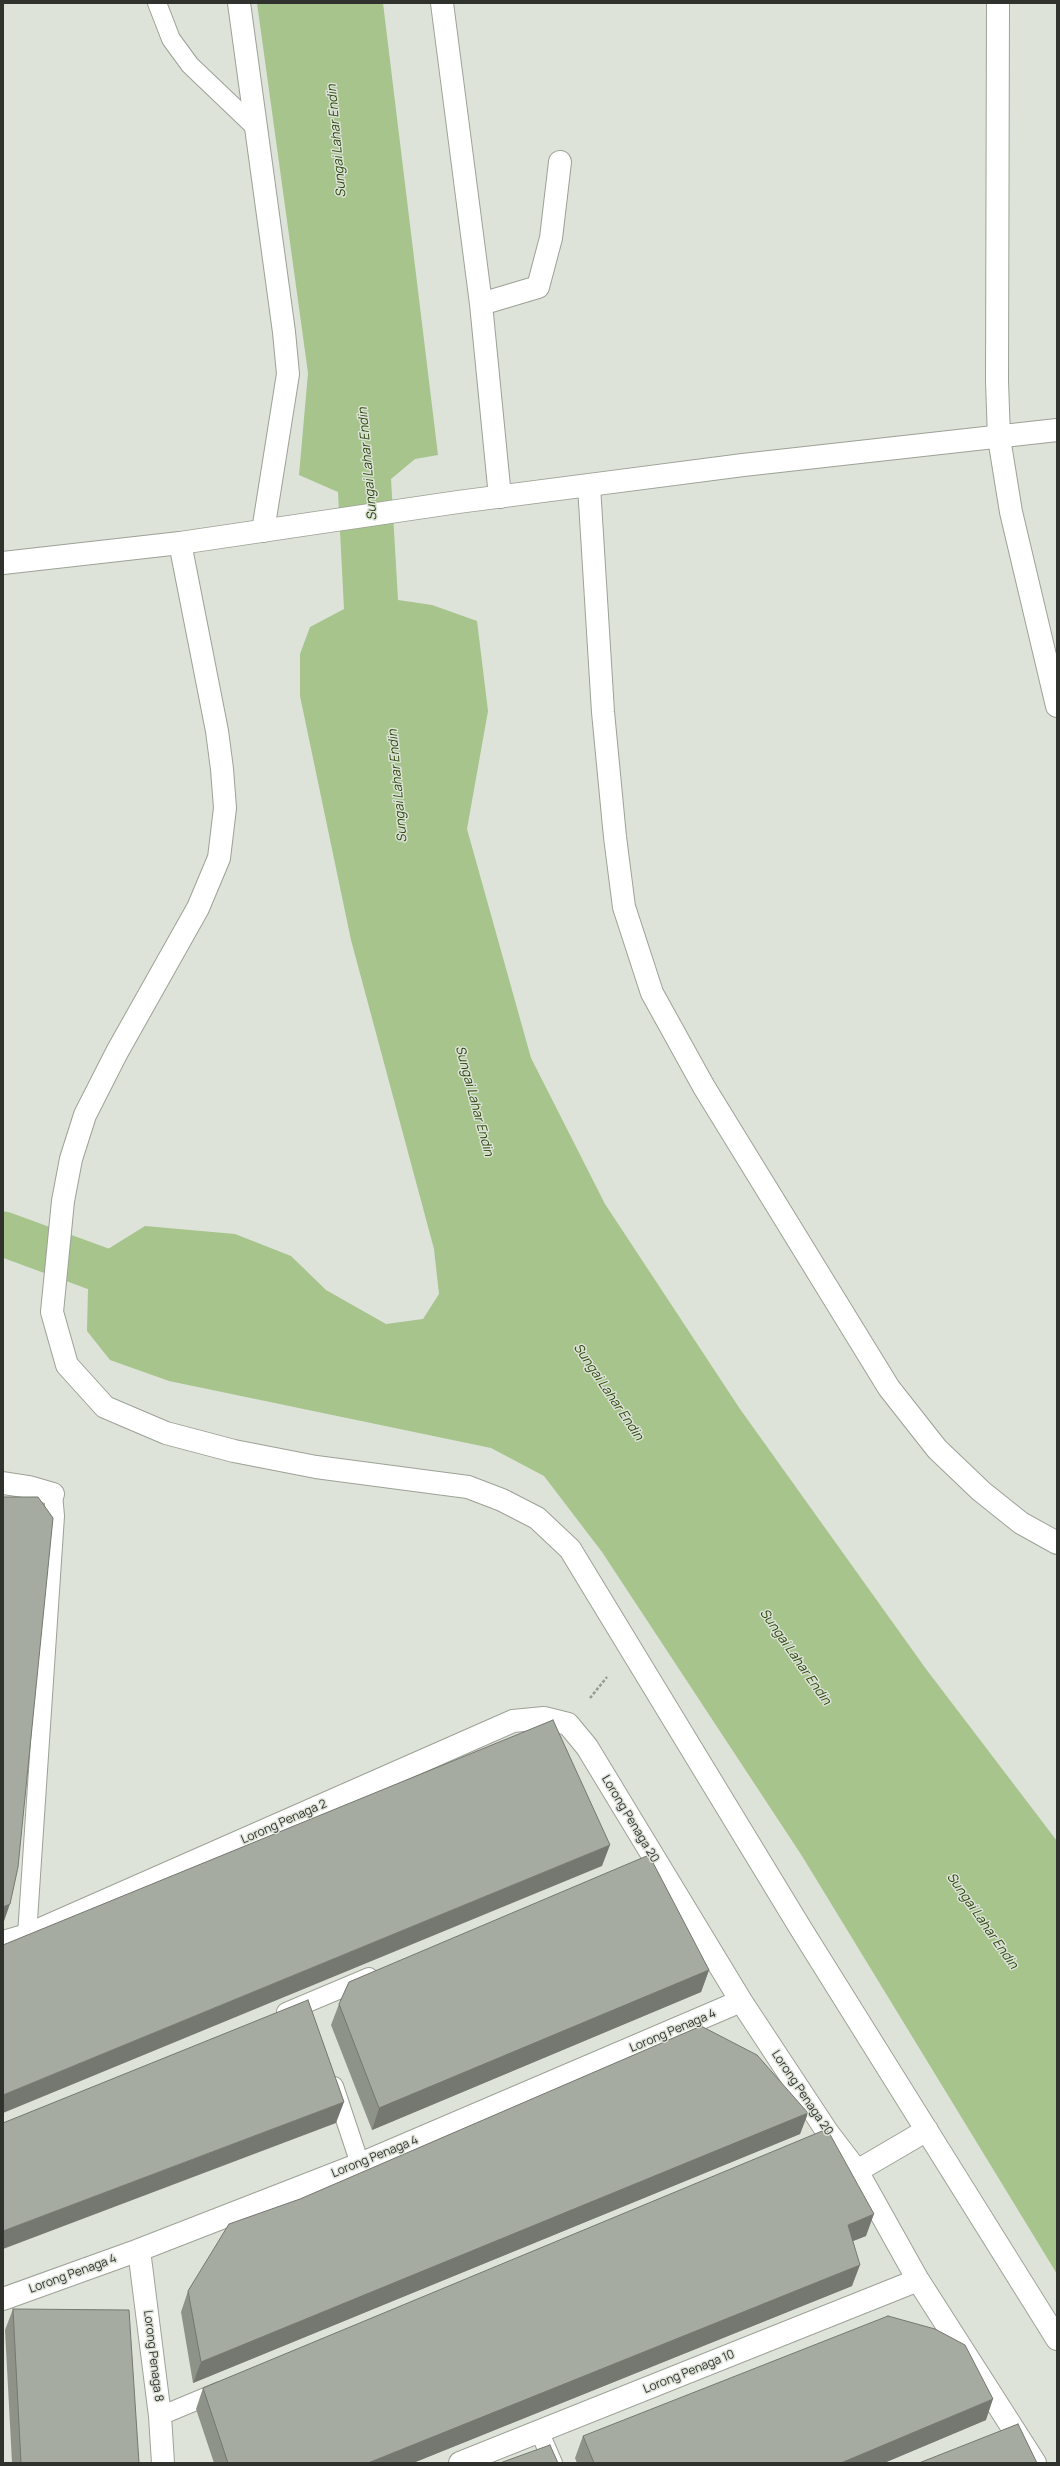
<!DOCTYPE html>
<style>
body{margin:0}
#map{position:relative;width:1060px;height:2466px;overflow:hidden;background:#dde3d8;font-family:Manrope,sans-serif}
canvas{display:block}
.frame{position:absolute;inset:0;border:4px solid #30322e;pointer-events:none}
</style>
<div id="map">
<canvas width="1060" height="2466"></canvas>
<div class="frame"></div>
</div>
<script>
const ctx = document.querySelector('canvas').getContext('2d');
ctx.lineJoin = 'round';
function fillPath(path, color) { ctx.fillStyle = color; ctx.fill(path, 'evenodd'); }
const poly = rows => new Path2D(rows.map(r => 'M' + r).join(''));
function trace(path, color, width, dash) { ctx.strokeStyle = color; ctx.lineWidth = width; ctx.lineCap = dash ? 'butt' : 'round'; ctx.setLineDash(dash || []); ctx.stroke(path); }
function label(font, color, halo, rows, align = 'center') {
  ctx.font = font + ' Manrope,sans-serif'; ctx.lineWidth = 3; ctx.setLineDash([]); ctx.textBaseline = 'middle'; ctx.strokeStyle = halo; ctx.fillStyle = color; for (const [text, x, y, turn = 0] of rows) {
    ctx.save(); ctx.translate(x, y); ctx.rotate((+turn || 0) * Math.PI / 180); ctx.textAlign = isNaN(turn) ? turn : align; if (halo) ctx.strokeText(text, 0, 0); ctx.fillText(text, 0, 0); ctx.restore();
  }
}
fillPath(poly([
 [257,3,383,3,438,455,415,459,391,479,398,600,432,605,477,621,488,711,467,829,531,1058,605,1204,740,1409,926,1669,1057,1841,1057,2274,802,1856,602,1552,544,1476,491,1448,169,1381,110,1360,87,1331,88,1290,108,1249,145,1226,235,1234,291,1256,326,1290,386,1324,423,1319,439,1294,434,1249,351,940,300,696,300,654,310,627,344,609,338,492,299,475,308,373]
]), '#a6c48c');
trace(poly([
 [3,1234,156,1290]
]), '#a6c48c', 45);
const lane = poly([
 [157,3,171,39,190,65,256,128],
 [27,1935,55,1516,53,1494],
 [286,2012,369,1977],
 [334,2086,360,2164],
 [160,2416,220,2391],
 [540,2433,553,2463]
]);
const street = poly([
 [239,3,284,332,288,374,263,531],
 [442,3,481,304,500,497],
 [998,3,997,381,999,438,1011,512,1057,706],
 [481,304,538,287,551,238,560,162],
 [589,486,603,712,615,837,624,907,652,993,704,1087,889,1388,937,1449,981,1491,1021,1523,1057,1543],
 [180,543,217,731,222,769,225,808,219,858,198,908,117,1052,85,1115,71,1159,63,1201,52,1312,67,1365,105,1407,166,1433,234,1451,316,1467,468,1487,502,1500,537,1518,570,1549,801,1929,1057,2339],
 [3,1483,29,1487,53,1494],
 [3,1942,27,1935,513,1721,544,1718,568,1724,587,1747,741,2001,828,2133,857,2171,918,2280,1035,2463],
 [857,2171,927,2130],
 [139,2250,160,2416,163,2463],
 [3,2299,139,2250,360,2164,741,2001],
 [460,2463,918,2280]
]);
const secondary = poly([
 [3,563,180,543,458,502,743,465,1057,430]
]);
trace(lane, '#9ca297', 20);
trace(street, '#9ca297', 24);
trace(secondary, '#9ca297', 24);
trace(poly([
 [590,1698,607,1677]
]), '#969a92', 2.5, [3, 2]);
trace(lane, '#fff', 18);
trace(street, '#fff', 22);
trace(secondary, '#fff', 22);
fillPath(poly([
 [709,1970,701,1992,372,2130,331,2025,339,2004],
 [808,2113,800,2134,193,2383,181,2312,188,2291],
 [866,2236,853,2241,852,2286,413,2463,214,2463,196,2409,203,2388],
 [13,2309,139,2463,12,2463,5,2330],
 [986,2420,884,2463,577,2463,575,2458,583,2436]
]), '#8e938a');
fillPath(poly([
 [610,1845,602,1866,3,2113,3,2095],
 [10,1904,3,1924,3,1907],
 [709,1970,701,1992,372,2130,379,2108],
 [344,2102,336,2123,3,2249,3,2231],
 [808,2113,800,2134,193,2383,201,2362],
 [874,2214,866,2236,840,2246,848,2225],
 [860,2265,852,2286,413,2463,368,2463],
 [993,2399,986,2420,884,2463,841,2463]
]), '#747870');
const building = poly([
 [3,1497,38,1497,53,1518,18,1867,10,1904,3,1907,3,1497],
 [553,1720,610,1845,3,2095,3,1945,553,1720],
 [649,1855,709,1970,379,2108,339,2004,349,1982,649,1855],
 [308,2000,344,2102,3,2231,3,2123,308,2000],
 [701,2026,757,2055,808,2113,201,2362,188,2291,229,2224,300,2199,701,2026],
 [827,2129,874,2214,848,2225,860,2265,368,2463,228,2463,203,2388,827,2129],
 [13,2309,129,2310,139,2463,21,2463,13,2309],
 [888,2316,935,2329,965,2345,993,2399,841,2463,594,2463,583,2436,888,2316],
 [1018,2424,1037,2463,919,2463,1018,2424],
 [550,2445,558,2463,500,2463,550,2445]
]);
fillPath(building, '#a5aba0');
trace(building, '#747870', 1);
label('12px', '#30322e', '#dde3d8', [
 ["Lorong Penaga 20",630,1819,59],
 ["Lorong Penaga 2",284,1822,-24],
 ["Lorong Penaga 4",673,2031,-23],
 ["Lorong Penaga 20",802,2093,56],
 ["Lorong Penaga 4",375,2157,-22],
 ["Lorong Penaga 4",73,2274,-20],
 ["Lorong Penaga 8",153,2356,83],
 ["Lorong Penaga 10",689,2372,-22]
]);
label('italic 13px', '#2c460a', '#dde3d8', [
 ["Sungai Lahar Endin",337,141,-95],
 ["Sungai Lahar Endin",368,464,-95],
 ["Sungai Lahar Endin",398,786,-95],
 ["Sungai Lahar Endin",474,1101,75],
 ["Sungai Lahar Endin",608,1392,56],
 ["Sungai Lahar Endin",795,1657,55],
 ["Sungai Lahar Endin",982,1921,55]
]);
</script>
